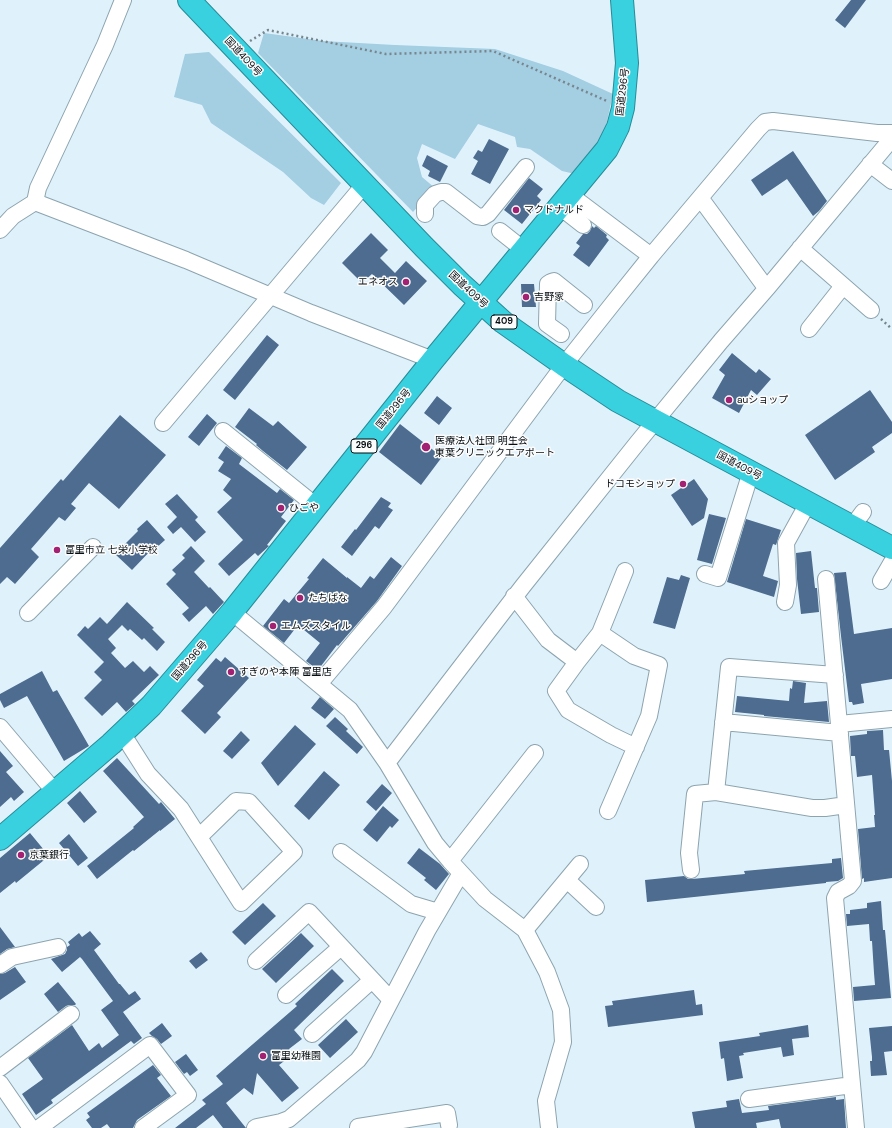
<!DOCTYPE html>
<meta charset="utf-8">
<style>
body{margin:0}
canvas{display:block;background:#dff2fc}
</style>
<canvas width="892" height="1128"></canvas>
<script>
const ctx = document.querySelector('canvas').getContext('2d');
ctx.lineJoin = 'round';
function fillPath(path, color) { ctx.fillStyle = color; ctx.fill(path, 'evenodd'); }
const poly = rows => new Path2D(rows.map(r => 'M' + r).join(''));
function trace(path, color, width, dash) { ctx.strokeStyle = color; ctx.lineWidth = width; ctx.lineCap = dash ? 'butt' : 'round'; ctx.setLineDash(dash || []); ctx.stroke(path); }
function label(font, color, halo, rows, align = 'center') {
  ctx.font = font + ' "DM Sans","Noto Sans JP",sans-serif'; ctx.lineWidth = 3; ctx.setLineDash([]); ctx.textBaseline = 'middle'; ctx.strokeStyle = halo; ctx.fillStyle = color; for (const [text, x, y, turn = 0] of rows) {
    ctx.save(); ctx.translate(x, y); ctx.rotate((+turn || 0) * Math.PI / 180); ctx.textAlign = isNaN(turn) ? turn : align; if (halo) ctx.strokeText(text, 0, 0); ctx.fillText(text, 0, 0); ctx.restore();
  }
}
fillPath(poly([
 [264,33,323,41,395,45,495,49,563,71,613,94,606,126,592,153,575,174,562,171,530,149,517,147,515,137,478,124,455,159,422,144,417,158,422,177,435,188,413,212,258,53],
 [209,52,341,183,324,205,311,198,283,172,211,123,202,105,174,97,185,54]
]), '#a4cee2');
fillPath(poly([
 [851,0,866,0,845,28,835,20],
 [489,139,509,149,490,184,471,174,478,161,473,158,478,150,482,152],
 [793,151,827,201,819,211,813,216,787,179,762,196,751,180],
 [427,155,448,166,440,182,428,176,430,171,422,166],
 [529,178,543,189,537,196,541,200,522,224,504,210],
 [592,226,594,228,596,226,607,235,606,237,609,240,589,267,573,255,580,246,576,243,583,234,587,234,590,231],
 [371,233,388,250,380,258,395,273,406,261,427,281,404,305,372,274,362,283,342,263],
 [521,284,534,284,536,307,522,307],
 [267,335,279,345,235,400,223,390],
 [732,353,756,373,759,369,771,379,757,395,751,390,739,413,712,398,725,375,719,370],
 [870,390,892,422,892,433,872,447,875,452,835,480,805,435],
 [437,396,452,408,439,425,424,413],
 [249,408,273,426,278,421,307,447,287,470,263,451,256,445,257,444,235,427],
 [207,414,217,423,199,446,188,437],
 [120,415,166,455,119,509,89,483,71,504,76,508,65,521,59,517,31,549,39,557,15,584,7,577,0,584,0,548,61,479,63,481],
 [400,424,442,457,421,485,379,452],
 [226,446,242,458,239,464,277,493,280,489,294,500,281,517,286,521,267,545,269,546,258,556,255,553,229,576,218,564,243,540,217,512,232,498,223,490,231,479,218,471,224,462,218,458],
 [694,479,708,499,704,518,692,526,671,495],
 [177,494,198,517,195,520,206,532,195,542,181,527,173,534,167,527,177,517,165,504],
 [381,497,391,503,388,507,393,510,379,529,375,526,352,556,341,547,355,529,356,530],
 [709,514,726,518,712,564,697,560],
 [746,519,781,530,776,545,773,544,763,576,778,581,774,597,727,582],
 [147,520,165,540,155,549,154,547,132,570,115,554,138,531,137,529],
 [191,546,205,561,194,572,209,588,210,587,224,602,213,614,206,606,189,622,182,614,189,608,166,584,176,574,172,570,185,558,182,555],
 [811,551,815,588,817,588,819,612,801,614,797,579,796,553],
 [391,557,402,566,377,601,338,646,337,645,318,670,306,661,320,643,298,625,284,643,263,626,284,599,289,603,309,579,307,578,323,558,347,578,347,577,361,588,370,576,374,579],
 [846,572,854,634,892,628,892,679,861,684,864,703,853,705,852,702,849,702,841,636,834,573],
 [681,575,690,578,675,629,653,623,667,577,679,580],
 [127,602,154,628,152,629,165,642,157,651,144,638,142,640,130,629,128,631,122,625,108,639,116,648,111,653,125,668,133,661,144,672,150,666,159,675,132,701,135,704,126,712,117,702,102,716,84,698,102,680,94,672,104,662,77,635,85,626,88,629,100,617,107,624],
 [225,657,249,678,217,713,221,717,205,734,181,711,204,686,197,680,216,658,221,662],
 [42,671,53,692,57,690,89,746,64,761,27,696,4,708,0,700,0,694],
 [793,681,806,683,804,703,827,701,829,722,764,716,764,715,735,712,737,696,789,701,790,688,792,689],
 [320,697,334,709,325,719,311,708],
 [335,717,348,729,346,731,363,747,357,754,326,726],
 [295,725,316,744,278,786,261,763],
 [883,730,884,750,889,750,892,781,892,878,864,882,864,878,862,879,858,829,875,827,874,815,875,815,872,775,857,777,855,756,851,756,850,736,867,734,867,731],
 [241,731,250,740,232,759,223,751],
 [0,751,13,766,6,772,24,792,14,801,11,797,0,807],
 [117,758,159,804,161,802,175,819,160,831,160,830,134,851,133,850,97,879,87,866,134,828,133,827,144,817,103,771],
 [324,771,340,785,309,820,294,806],
 [382,784,392,793,376,811,366,802],
 [80,791,97,812,84,823,67,803],
 [383,806,399,820,392,828,390,826,377,842,363,830],
 [30,833,49,856,16,883,15,881,0,893,0,858],
 [69,834,88,858,78,866,59,843],
 [419,848,440,864,449,874,436,890,424,880,426,878,407,863],
 [841,858,843,878,838,881,826,882,826,883,647,902,645,880,684,876,688,879,692,879,745,874,744,871,832,863,832,859],
 [881,901,883,930,885,930,891,998,854,1001,853,987,875,985,874,973,872,941,870,941,869,924,847,926,846,914,850,914,850,910,867,908,867,903],
 [263,903,276,916,245,945,232,932],
 [0,927,15,947,7,949,0,954],
 [90,931,101,944,94,950,119,984,120,984,129,995,135,991,141,999,123,1012,142,1038,134,1044,131,1041,51,1100,53,1103,36,1115,22,1094,43,1079,28,1058,72,1025,89,1051,99,1043,102,1048,119,1035,101,1010,113,1001,82,959,80,957,62,972,51,959,65,954,67,950,67,947,70,945,68,942,79,933,82,937],
 [301,933,314,946,276,983,262,969],
 [201,952,208,960,196,969,189,961],
 [15,967,26,982,0,1000,0,974,5,973],
 [332,969,344,981,294,1030,302,1039,289,1049,292,1055,279,1065,299,1088,282,1102,257,1073,253,1095,244,1088,226,1103,246,1128,223,1128,213,1115,196,1128,175,1128,206,1104,202,1100,223,1084,216,1076,297,1006,295,1004],
 [58,982,76,1004,75,1005,69,1005,66,1006,58,1012,44,994],
 [694,990,696,1005,702,1004,703,1015,608,1027,605,1006,613,1005,612,1001],
 [346,1019,358,1032,330,1058,318,1045],
 [162,1023,172,1036,161,1044,157,1039,152,1036,149,1033],
 [808,1025,809,1037,792,1039,794,1055,783,1057,781,1047,743,1053,744,1055,739,1056,743,1078,727,1081,724,1058,721,1059,719,1042,760,1036,759,1033],
 [892,1026,892,1051,884,1052,887,1075,871,1076,870,1061,872,1061,872,1057,869,1028],
 [186,1054,198,1070,190,1076,187,1072,184,1074,175,1062],
 [153,1065,161,1075,157,1078,171,1096,137,1120,133,1128,110,1128,107,1124,101,1128,92,1128,86,1120,90,1117,87,1113],
 [836,1097,836,1100,844,1099,846,1128,781,1128,779,1119,756,1123,757,1128,695,1128,692,1112,727,1107,726,1101,739,1099,742,1113,769,1110,768,1106]
]), '#4d6c8f');
const minor = poly([
 [870,164,892,181],
 [570,195,651,256],
 [700,198,704,203,764,285,768,287],
 [35,202,186,260,311,313,433,360],
 [560,207,583,225],
 [425,214,425,205,435,194,441,192,446,192,477,216,483,217,488,214,526,167],
 [0,230,13,216,35,202,38,188,105,45,123,0],
 [500,231,524,250],
 [800,248,871,310],
 [809,329,843,286],
 [561,334,547,324,548,284,551,282,554,281,584,305],
 [163,423,364,185],
 [223,431,316,506],
 [852,527,863,512],
 [705,574,718,578,751,472],
 [826,579,853,881,849,886,838,892,835,898,856,1128],
 [881,581,892,562],
 [514,596,548,640,577,662,556,691,568,710,611,735,636,747],
 [785,602,788,585,786,543,808,503],
 [232,612,350,710,387,763,435,843,450,861,485,899,525,930,547,972,561,1010,563,1042,546,1101,549,1128],
 [28,613,93,547],
 [600,633,634,656,659,665,649,716,608,811],
 [577,662,600,633,625,571],
 [319,684,384,607,564,365,614,302,651,256,758,129,765,122,773,121,877,133,892,133],
 [723,722,840,733],
 [839,724,892,719],
 [0,727,55,792],
 [122,733,148,774,181,809,241,903,294,852,249,802,236,801,199,837],
 [387,763,523,586,638,442,721,341,768,287,889,142,891,133],
 [716,792,729,667,835,675],
 [341,852,411,904,438,912],
 [450,861,535,753],
 [691,870,689,853,695,794,716,792,812,808,825,808,846,805],
 [567,880,596,907],
 [525,930,580,864],
 [256,961,309,912,391,1000],
 [0,965,12,957,58,947],
 [286,995,341,947],
 [312,1034,372,980],
 [0,1068,71,1014],
 [0,1083,31,1128],
 [749,1099,852,1085],
 [358,1127,447,1113,449,1125],
 [39,1128,150,1045,188,1095,143,1128],
 [255,1128,257,1127,281,1122,289,1119,358,1060,364,1052,427,931,461,873]
]);
const highway = poly([
 [189,0,424,247,462,285,503,322,564,365,618,401,892,548],
 [0,839,111,744,151,706,232,612,433,360,607,149,618,127,623,108,627,63,622,0]
]);
trace(minor, '#8da4af', 18);
trace(highway, '#278c97', 24);
trace(poly([
 [250,41,268,30,386,54,493,51,607,101],
 [881,319,892,329]
]), '#78868d', 2.5, [2, 3]);
trace(minor, '#fff', 16);
trace(highway, '#39d0df', 22);
for (const [x, y, r, color] of [
 [516,210,4,"#a32172"],
 [406,282,4,"#a32172"],
 [526,297,4,"#a32172"],
 [729,400,4,"#a32172"],
 [426,447,5,"#a32172"],
 [683,484,4,"#a32172"],
 [281,508,4,"#a32172"],
 [57,550,4,"#a32172"],
 [300,598,4,"#a32172"],
 [273,626,4,"#a32172"],
 [231,672,4,"#a32172"],
 [21,855,4,"#a32172"],
 [263,1056,4,"#a32172"]
]) { const dot = new Path2D(); dot.arc(x, y, r, 0, 2 * Math.PI); ctx.fillStyle = color; ctx.fill(dot); trace(dot, '#fcfcfc', 1.5); }
for (const [x, y, w] of [
 [504,322,26],
 [364,446,26]
]) { const box = new Path2D(); box.roundRect(x - w / 2, y - 7, w, 14, 3); ctx.fillStyle = '#fcfcfc'; ctx.fill(box); trace(box, '#050d11', 1); }
label('bold 9px', '#050d11', null, [
 ["409",504,322],
 ["296",364,446]
]);
label('10px', '#050d11', '#fcfcfc', [
 ["国道409号",243,57,47],
 ["国道296号",623,92,-83],
 ["国道409号",468,290,43],
 ["国道296号",394,409,-51],
 ["国道409号",739,466,28],
 ["国道296号",190,661,-49]
]);
label('10px', '#050d11', '#fcfcfc', [
 ["マクドナルド",524,210],
 ["エネオス",398,282,"right"],
 ["吉野家",534,297],
 ["auショップ",737,400],
 ["医療法人社団 明生会",435,441],
 ["東葉クリニックエアポート",435,453],
 ["ドコモショップ",675,484,"right"],
 ["ひごや",289,508],
 ["富里市立 七栄小学校",65,550],
 ["たちばな",308,598],
 ["エムズスタイル",281,626],
 ["すぎのや本陣 富里店",239,672],
 ["京葉銀行",29,855],
 ["富里幼稚園",271,1056]
], 'left');
</script>
